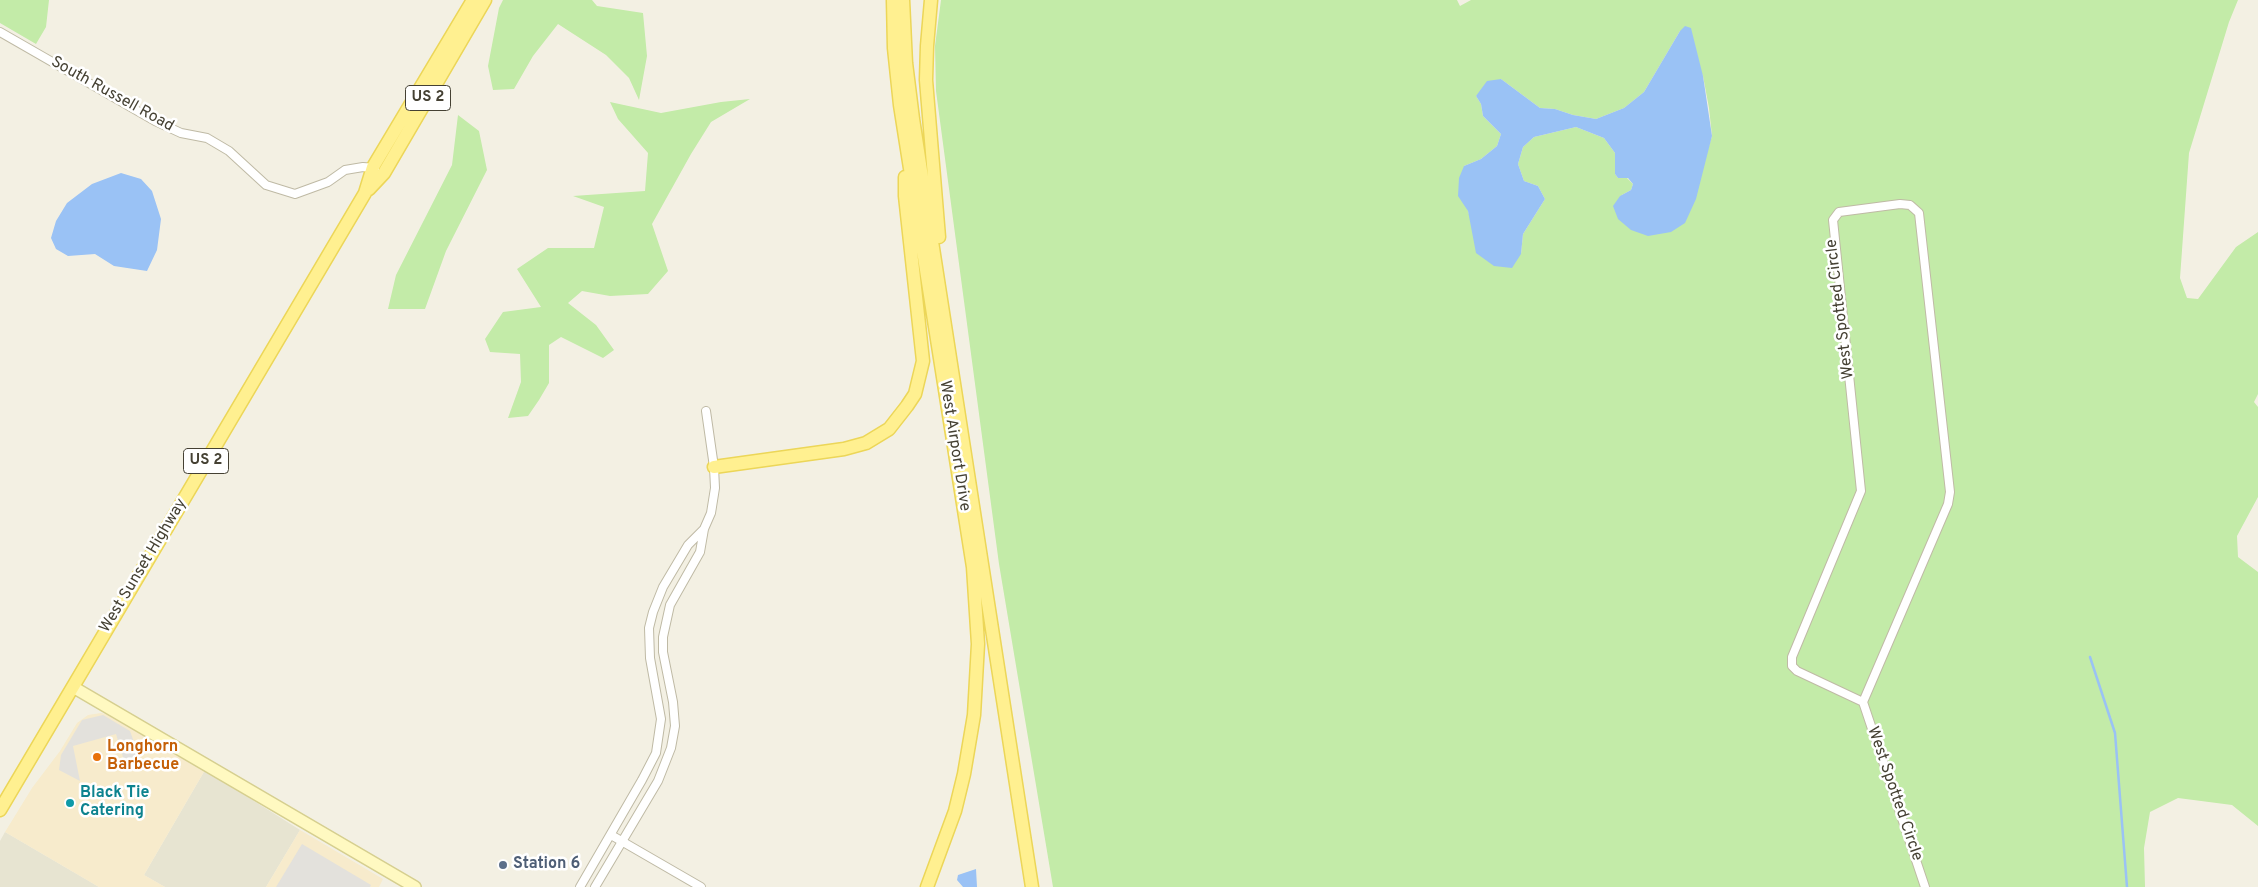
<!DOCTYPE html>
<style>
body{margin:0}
canvas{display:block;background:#f3f0e3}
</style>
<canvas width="2258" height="887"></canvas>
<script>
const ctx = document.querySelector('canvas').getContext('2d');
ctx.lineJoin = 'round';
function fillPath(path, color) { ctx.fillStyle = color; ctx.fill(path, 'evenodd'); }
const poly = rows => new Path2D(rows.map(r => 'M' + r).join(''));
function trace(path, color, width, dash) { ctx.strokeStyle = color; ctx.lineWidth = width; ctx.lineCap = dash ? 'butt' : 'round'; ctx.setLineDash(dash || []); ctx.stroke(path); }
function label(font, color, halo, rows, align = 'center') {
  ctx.font = font + ' Overpass,sans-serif'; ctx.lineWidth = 5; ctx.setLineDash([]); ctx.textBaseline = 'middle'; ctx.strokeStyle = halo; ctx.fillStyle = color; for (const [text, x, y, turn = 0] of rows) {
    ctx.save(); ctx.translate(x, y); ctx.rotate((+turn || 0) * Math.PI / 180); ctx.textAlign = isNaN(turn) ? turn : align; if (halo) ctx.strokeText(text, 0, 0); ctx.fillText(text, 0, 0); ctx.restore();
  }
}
fillPath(poly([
 [205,770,300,830,266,887,165,887,144,875],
 [5,832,99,887,0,887,0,841]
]), '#e7e4d1');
fillPath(poly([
 [101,713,110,715,205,770,144,875,165,887,99,887,5,832,32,788,60,751,77,723,88,715],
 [300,830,383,879,379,887,266,887]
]), '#f7ebcc');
fillPath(poly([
 [0,0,49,0,46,27,36,44,0,23],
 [503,0,592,0,597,6,643,13,647,56,639,100,629,78,606,55,558,24,533,56,514,89,493,90,488,66,499,8],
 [941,0,1457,0,1460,6,1471,0,2238,0,2229,22,2189,153,2180,278,2187,298,2198,299,2236,247,2258,232,2258,394,2254,402,2258,407,2258,497,2237,536,2238,557,2258,572,2258,826,2232,805,2178,798,2150,812,2144,848,2145,887,1053,887,999,564,936,91,935,46],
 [1680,31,1703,76,1709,108,1712,136,1703,166,1620,196,1631,190,1633,184,1627,178,1618,178,1615,174,1615,153,1604,138,1576,127,1534,137,1523,147,1518,164,1524,181,1538,186,1545,199,1523,234,1521,254,1474,231,1468,211,1464,166,1481,159,1497,146,1501,134,1483,116,1481,104,1476,96,1501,79,1540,108,1555,109,1573,115,1596,119,1624,108,1644,92],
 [750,99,711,122,691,154,652,224,668,271,648,294,610,296,582,291,568,303,596,325,614,350,603,358,561,337,549,345,549,383,539,400,528,416,508,418,521,382,520,354,490,352,485,339,503,312,541,307,517,269,548,248,594,248,604,207,573,196,645,191,648,153,618,119,610,102,661,113,721,102],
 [458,115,479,131,487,170,446,251,425,309,388,309,396,275,452,165]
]), '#c3eba8');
fillPath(poly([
 [103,715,130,731,141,762,126,767,116,734,73,746,80,781,59,770,61,755,82,720],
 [302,844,371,885,370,887,276,887]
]), '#e3e1dc');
fillPath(poly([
 [1685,26,1691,28,1703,76,1712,136,1696,199,1685,223,1671,232,1648,236,1631,230,1618,219,1613,206,1620,196,1631,190,1633,184,1628,178,1618,178,1615,174,1615,153,1604,138,1576,127,1534,137,1523,147,1518,164,1524,181,1538,186,1545,199,1523,234,1521,254,1512,268,1494,266,1476,253,1468,211,1458,196,1459,178,1464,166,1481,159,1497,146,1501,134,1483,116,1481,104,1476,96,1487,81,1501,79,1540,108,1555,109,1573,115,1596,119,1624,108,1644,92,1680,31],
 [121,173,141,179,152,191,161,219,157,250,147,271,114,266,95,254,68,256,56,249,51,238,56,221,67,203,92,184],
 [976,869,977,887,963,887,957,880,958,875]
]), '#9ac2f5');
trace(poly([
 [2090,657,2115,733,2127,887]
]), '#9ac2f5', 2.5);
const street = poly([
 [0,32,155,121,181,133,207,138,229,151,266,185,295,194,328,182,345,170,363,167,375,168],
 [1863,702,1797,671,1792,666,1792,657,1861,491,1833,220,1839,212,1900,204,1910,205,1919,213,1950,492,1948,504,1863,702,1925,887],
 [611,835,701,887],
 [580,887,642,780,656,753,661,719,650,658,649,628,653,612,663,587,688,545,704,529],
 [595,887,658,781,671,748,675,726,673,702,663,652,663,637,670,605,700,552,704,529,711,513,715,488,714,467,706,411]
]);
const secondary = poly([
 [73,687,415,887]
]);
const primary = poly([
 [893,0,894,48,900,105,973,567,978,644,974,715,964,774,955,811,927,887],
 [903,0,906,63,913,119,1032,887],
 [931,0,927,46,926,80,939,237],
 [369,189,384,173,485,0],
 [714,467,844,449,866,443,889,429,907,406,915,394,923,361,905,196,905,177],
 [0,810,365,193,373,167,473,0]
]);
trace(street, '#bfbaa5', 10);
trace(secondary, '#d6cf8f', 14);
trace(primary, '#ecd658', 15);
trace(street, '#fff', 8);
trace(secondary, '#fff9c1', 11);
trace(primary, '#fff090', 12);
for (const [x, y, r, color] of [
 [97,757,5,"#e8710a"],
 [70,803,5,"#0f9aa8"],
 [503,865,5,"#5c6f8a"]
]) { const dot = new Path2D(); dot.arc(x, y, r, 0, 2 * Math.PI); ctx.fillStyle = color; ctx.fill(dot); trace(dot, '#fff', 2); }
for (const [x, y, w] of [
 [428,98,45],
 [206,461,45]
]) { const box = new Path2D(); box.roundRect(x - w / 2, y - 12.5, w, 25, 4); ctx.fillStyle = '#fff'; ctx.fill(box); trace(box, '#454133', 1); }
label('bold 15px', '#454133', null, [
 ["US 2",428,98],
 ["US 2",206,461]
]);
label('16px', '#454133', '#fff', [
 ["South Russell Road",112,95,29],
 ["West Spotted Circle",1841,309,-97],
 ["West Airport Drive",954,446,81],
 ["West Sunset Highway",144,566,-59],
 ["West Spotted Circle",1894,794,71]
]);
label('bold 16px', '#c56008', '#fff', [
 ["Longhorn",107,748],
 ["Barbecue",107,766]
], 'left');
label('bold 16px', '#0d838f', '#fff', [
 ["Black Tie",80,794],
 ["Catering",80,812]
], 'left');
label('bold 16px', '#4e5e75', '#fff', [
 ["Station 6",513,865]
], 'left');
</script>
